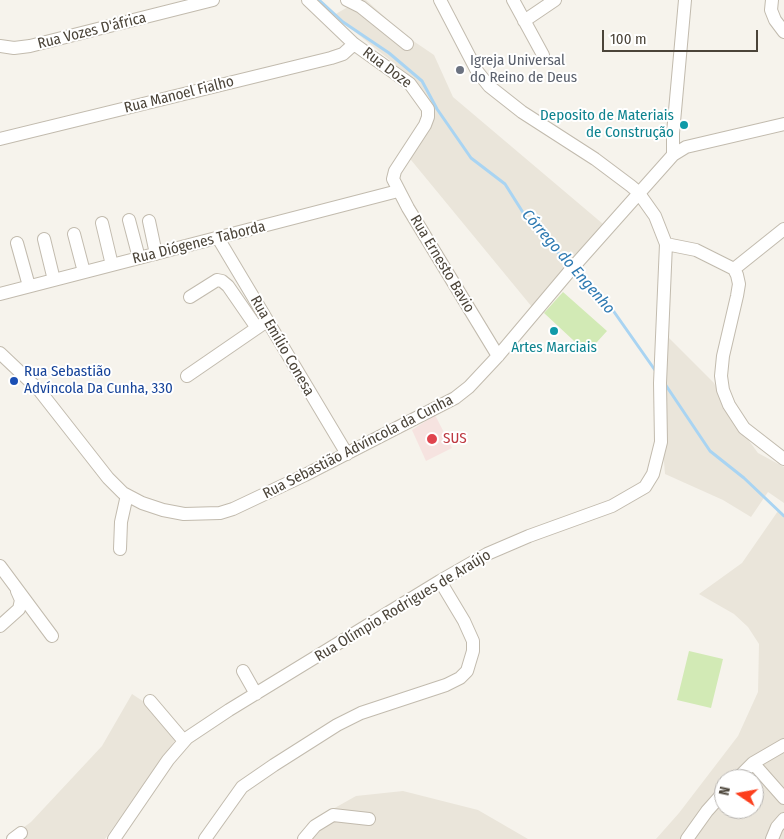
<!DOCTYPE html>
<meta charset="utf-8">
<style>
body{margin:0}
#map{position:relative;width:784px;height:839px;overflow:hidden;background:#f6f3ec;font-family:"Fira Sans Condensed",sans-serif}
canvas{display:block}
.north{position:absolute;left:714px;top:769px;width:50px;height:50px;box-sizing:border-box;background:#fff;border:1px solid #b7b4b0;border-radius:50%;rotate:282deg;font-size:14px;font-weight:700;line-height:20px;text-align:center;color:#4b4439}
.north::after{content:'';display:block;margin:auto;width:18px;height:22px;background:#fc3f1d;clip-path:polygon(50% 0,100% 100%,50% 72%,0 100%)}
.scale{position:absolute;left:602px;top:30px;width:156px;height:22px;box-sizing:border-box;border:2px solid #4b4439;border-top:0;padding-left:6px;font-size:15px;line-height:18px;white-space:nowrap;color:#4b4439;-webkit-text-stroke:4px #fff;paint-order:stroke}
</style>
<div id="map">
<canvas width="784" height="839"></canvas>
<div class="north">N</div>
<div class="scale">100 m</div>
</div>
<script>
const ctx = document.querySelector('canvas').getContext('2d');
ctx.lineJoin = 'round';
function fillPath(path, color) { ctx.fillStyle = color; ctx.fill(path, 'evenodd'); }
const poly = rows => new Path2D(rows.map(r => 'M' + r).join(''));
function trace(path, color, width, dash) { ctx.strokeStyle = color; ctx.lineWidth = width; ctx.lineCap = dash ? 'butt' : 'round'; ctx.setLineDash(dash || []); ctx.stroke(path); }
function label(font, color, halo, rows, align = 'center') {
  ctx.font = font + ' "Fira Sans Condensed",sans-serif'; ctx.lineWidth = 4; ctx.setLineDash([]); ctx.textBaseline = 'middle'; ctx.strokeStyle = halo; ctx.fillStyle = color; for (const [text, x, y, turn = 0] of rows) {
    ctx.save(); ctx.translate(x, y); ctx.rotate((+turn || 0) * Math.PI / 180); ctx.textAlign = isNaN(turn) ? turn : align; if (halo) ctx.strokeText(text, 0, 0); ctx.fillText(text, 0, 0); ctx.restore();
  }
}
fillPath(poly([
 [360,0,366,0,406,36,434,55,453,97,603,224,532,307,402,149,431,108,416,81,334,15],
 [665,334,714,383,726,410,758,453,784,467,784,503,768,492,751,517,723,500,665,474,663,450],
 [778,511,784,515,784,839,656,839,679,813,738,736,758,692,759,644,748,627,734,614,699,594,742,563],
 [724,779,754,779,754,809,724,809],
 [132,694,158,711,179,735,105,839,8,839,31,822,102,746],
 [403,791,478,810,528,839,299,839,308,823,356,796]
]), '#eae5da');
fillPath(poly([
 [435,415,452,448,426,461,412,430]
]), '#f6e3e0');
fillPath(poly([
 [563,292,607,331,587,353,544,313],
 [689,651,723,659,711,708,677,700]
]), '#d2eab5');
trace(poly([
 [319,0,343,22,389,53,422,81,437,109,471,158,505,184,529,222,571,266],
 [576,270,605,299,657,373],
 [665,384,710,451,744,478,784,516]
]), '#a9d4f2', 3);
const minor = poly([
 [308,0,354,44,410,84,428,109,428,117,425,125,395,171,393,179,408,208,498,356],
 [347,0,361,7,407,44],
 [513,0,543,55],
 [772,0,771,10,775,20,784,32],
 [524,21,555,0],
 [0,46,14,48,30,46,213,0],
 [0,139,331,58,343,54,354,44],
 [673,155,673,133,685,0],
 [129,220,139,258],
 [149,221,156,254],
 [102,223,112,265],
 [74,234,84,272],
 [218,238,347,454],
 [44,239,54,280],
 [17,243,29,286],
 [666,244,696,250,734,269,737,275,739,284,737,296,723,356,721,376,723,390,729,405,744,428,784,459],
 [734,269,784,229],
 [0,294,398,191],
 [190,297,217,280,222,281,228,286,257,328],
 [0,353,39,390,108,478,123,493,142,503,163,510,184,514,220,513,233,509,305,475,455,398,469,387,498,356,568,273,673,155,686,147,784,124],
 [187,376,267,321],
 [120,549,121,522,127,495],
 [0,566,52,636],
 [0,626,19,609,21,600,17,591],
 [243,671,256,694],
 [150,701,184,741],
 [753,763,784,745],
 [737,779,753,763,784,798],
 [13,839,21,833],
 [114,839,168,760,187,738,229,710,440,581,487,554,529,536,612,506,645,487,653,474,661,442,660,383,666,244,655,216,638,192,631,186,595,159,522,112,489,86,477,71,440,0],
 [205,839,242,787,274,765,337,725,361,713,446,685,460,678,467,671,473,651,473,641,464,621,440,581],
 [304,839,315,826,333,815,369,819],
 [687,839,707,811,724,792],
 [772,839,777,827,784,819]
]);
trace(minor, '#c2bbae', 14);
trace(minor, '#fff', 12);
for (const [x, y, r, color] of [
 [460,70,5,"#6b7280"],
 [684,125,5,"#0f9aa8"],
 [554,331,5,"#0f9aa8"],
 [14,381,5,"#1a4fb4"],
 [432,439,6,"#e0444e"]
]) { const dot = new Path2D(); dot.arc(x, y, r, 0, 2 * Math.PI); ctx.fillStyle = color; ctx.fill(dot); trace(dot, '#fff', 2); }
label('15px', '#4b4439', '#fff', [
 ["Rua Vozes D'áfrica",92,31,-14],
 ["Rua Doze",387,68,37],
 ["Rua Manoel Fialho",179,95,-14],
 ["Rua Diógenes Taborda",199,243,-14],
 ["Rua Ernesto Bavio",442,264,59],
 ["Rua Emílio Conesa",282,346,60],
 ["Rua Sebastião Advíncola da Cunha",358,447,-27],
 ["Rua Olímpio Rodrigues de Araújo",403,606,-31]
]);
label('15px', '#5b616d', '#fff', [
 ["Igreja Universal",470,61],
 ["do Reino de Deus",470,78]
], 'left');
label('15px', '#0d838f', '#fff', [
 ["Deposito de Materiais",674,116],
 ["de Construção",674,133],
 ["Artes Marciais",554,348,"center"]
], 'right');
label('15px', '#164399', '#fff', [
 ["Rua Sebastião",24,372],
 ["Advíncola Da Cunha, 330",24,389]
], 'left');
label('15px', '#be3a42', '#fff', [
 ["SUS",443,439]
], 'left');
label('italic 16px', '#2e7ab2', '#fff', [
 ["Córrego do Engenho",568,262,49]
]);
</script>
